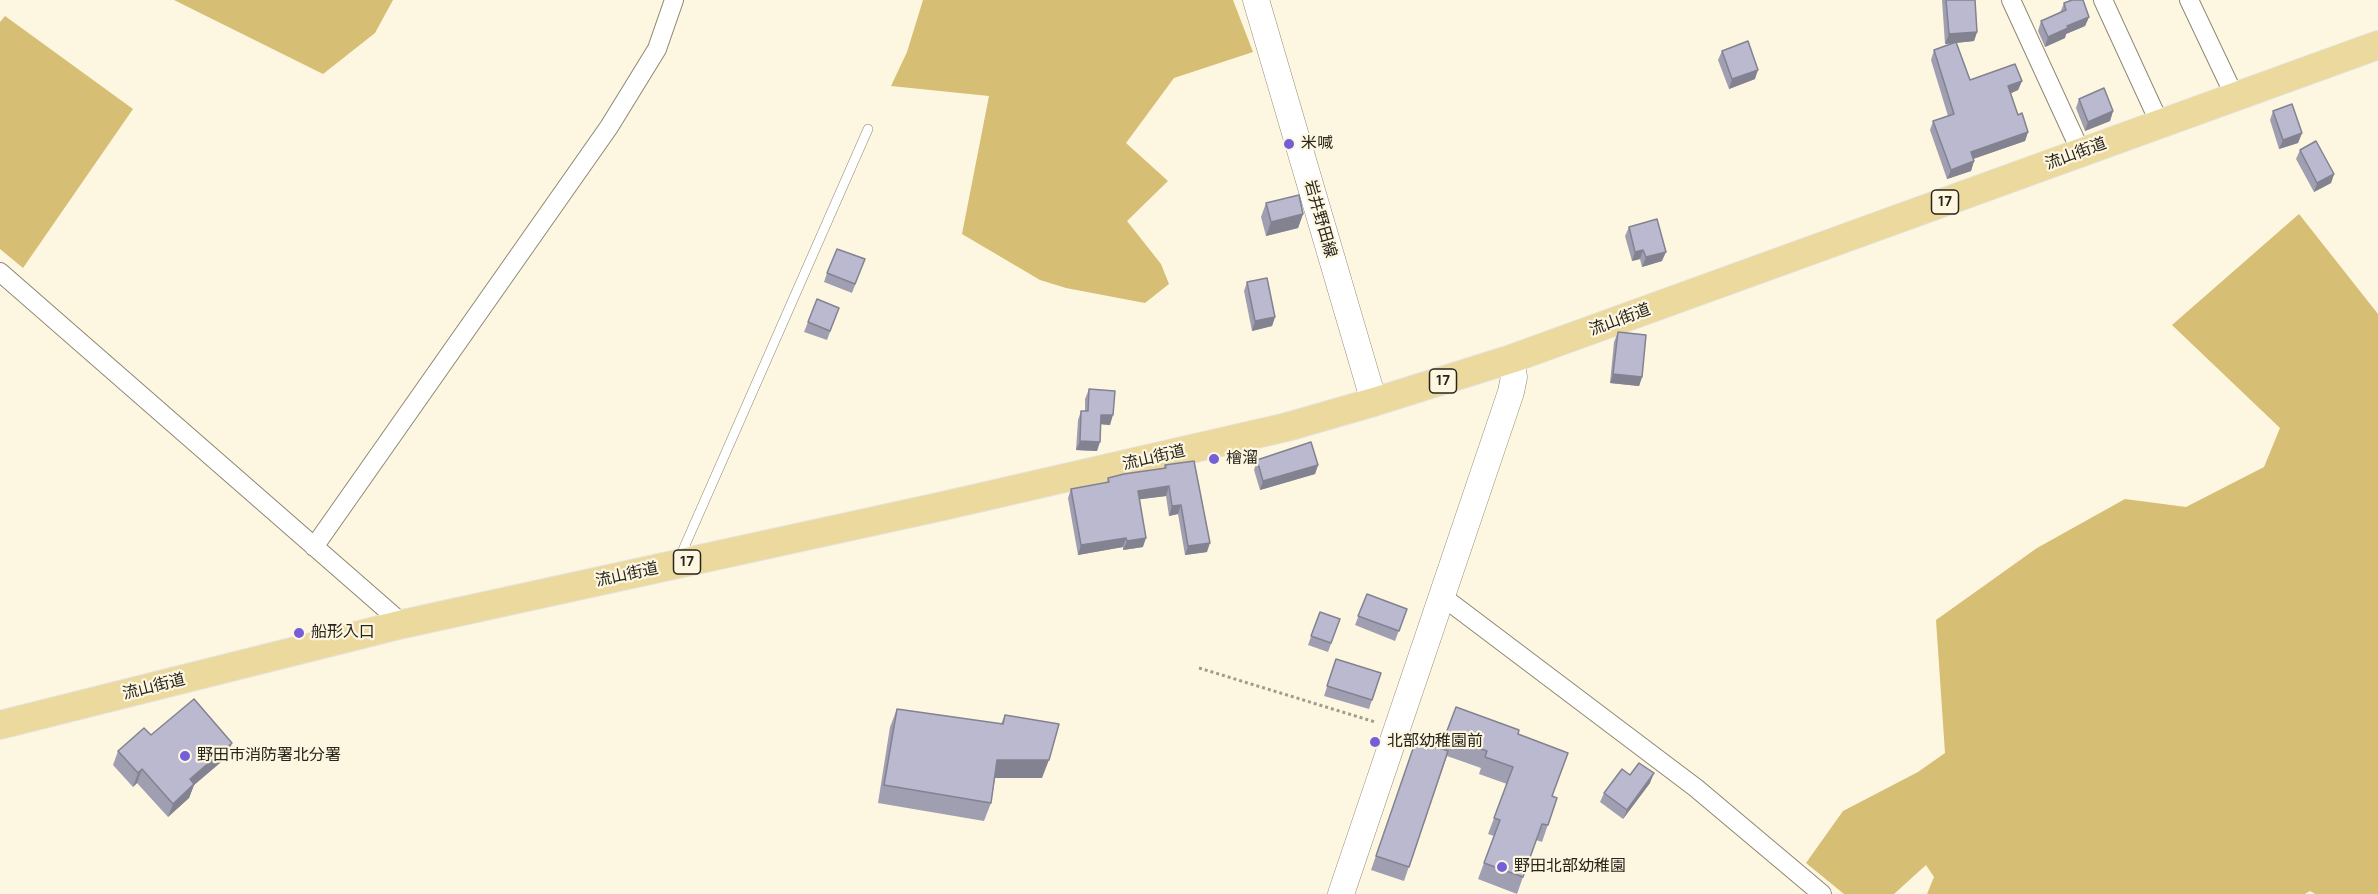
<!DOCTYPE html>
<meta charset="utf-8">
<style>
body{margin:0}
canvas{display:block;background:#fdf6e0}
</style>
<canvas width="2378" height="894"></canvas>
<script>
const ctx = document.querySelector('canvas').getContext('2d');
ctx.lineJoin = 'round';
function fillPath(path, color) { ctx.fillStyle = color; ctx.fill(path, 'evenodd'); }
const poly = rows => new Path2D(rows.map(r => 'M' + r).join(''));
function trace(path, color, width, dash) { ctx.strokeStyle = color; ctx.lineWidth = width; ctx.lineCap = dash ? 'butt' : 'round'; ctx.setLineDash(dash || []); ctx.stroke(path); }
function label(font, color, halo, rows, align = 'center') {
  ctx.font = font + ' Manrope,"Noto Sans JP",sans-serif'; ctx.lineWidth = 4.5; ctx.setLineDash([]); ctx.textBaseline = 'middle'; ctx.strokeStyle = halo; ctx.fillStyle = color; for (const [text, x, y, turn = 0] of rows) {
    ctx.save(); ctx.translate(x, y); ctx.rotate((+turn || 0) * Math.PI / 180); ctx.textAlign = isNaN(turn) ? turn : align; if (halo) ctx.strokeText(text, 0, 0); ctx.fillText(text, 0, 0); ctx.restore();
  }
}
fillPath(poly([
 [174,0,393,0,375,33,323,74],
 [923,0,1233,0,1253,52,1174,78,1126,143,1168,181,1127,221,1161,264,1169,284,1145,303,1066,288,1040,280,962,234,989,96,891,86,907,52],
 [5,16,133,109,23,268,0,249,0,22],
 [2299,214,2378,314,2378,894,2315,894,2310,891,2305,894,1927,894,1934,877,1926,865,1894,894,1844,894,1806,863,1843,811,1918,772,1945,753,1936,620,2037,548,2125,499,2186,507,2264,467,2280,428,2172,325]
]), '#d6be75');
const lane = poly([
 [679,559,868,129]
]);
const street = poly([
 [2011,0,2081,152],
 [2103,0,2160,124],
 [2189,0,2235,97],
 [0,272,403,624],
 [314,547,609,127,657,49,674,0],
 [1443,597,1696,788,1822,894]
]);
const secondary = poly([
 [1256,0,1374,402],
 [1341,894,1511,392,1514,377,1511,359]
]);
const primary = poly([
 [0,725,403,624,943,506,1287,427,1374,402,1511,359,2378,45]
]);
trace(lane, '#8e8773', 10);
trace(street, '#8e8773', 20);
trace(secondary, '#8e8773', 27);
trace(primary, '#e5e5e4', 30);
trace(poly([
 [1199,668,1375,722]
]), '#a19b8c', 3, [3, 3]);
trace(lane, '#fff', 9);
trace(street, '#fff', 18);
trace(secondary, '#fff', 26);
trace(primary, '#ebd99e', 28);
fillPath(poly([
 [1942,0,1975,0,1977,32,1974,41,1956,43,1970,80,2022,81,2018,90,2011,93,2018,115,2028,132,2025,141,1973,159,1974,161,1971,171,1947,179,1930,130,1933,121,1948,116,1931,60,1934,50,1954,43,1945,44],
 [2064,3,2089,17,2085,26,2066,34,2065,38,2045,47,2038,31,2041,21,2060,13],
 [1722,51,1755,79,1729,89,1718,60],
 [2079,99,2113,111,2110,121,2085,131,2076,108],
 [2273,111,2302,133,2298,143,2279,149,2270,120],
 [2300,150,2334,174,2331,183,2314,192,2296,159],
 [1266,203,1303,214,1298,228,1266,236,1261,217],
 [1629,227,1662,261,1642,267,1640,259,1632,261,1625,236],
 [865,259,852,293,824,282,827,273],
 [1247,282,1275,317,1272,326,1252,331,1244,291],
 [817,299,839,308,827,340,804,332],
 [1618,332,1642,377,1639,386,1610,383,1614,342],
 [1089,389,1110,425,1101,424,1097,451,1076,450,1078,420,1081,411,1085,411,1085,399],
 [1257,460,1318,465,1315,474,1260,490,1254,470],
 [1165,465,1207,552,1185,555,1178,514,1169,516,1166,496,1140,499,1143,547,1123,550,1123,547,1078,555,1068,498,1071,489,1107,483,1108,478,1164,468],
 [1367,594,1407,609,1395,641,1355,625],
 [1320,612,1340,619,1328,652,1308,645],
 [1336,659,1372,700,1369,709,1324,696],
 [1456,707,1518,734,1552,796,1557,798,1542,842,1536,840,1517,894,1478,879,1494,836,1488,834,1507,784,1479,774,1481,768,1447,756,1404,881,1371,870,1416,740,1441,748],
 [897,709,1001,724,1005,715,1042,778,995,778,991,803,984,821,878,803,890,727],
 [151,735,227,757,194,785,189,798,168,817,137,783,133,787,113,765,118,751],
 [1630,775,1650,783,1623,819,1600,802,1604,793]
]), '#a09fb2');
fillPath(poly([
 [2089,17,2085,26,2066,34,2065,38,2045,47,2048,37,2067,26],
 [1977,32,1974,41,1945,44,1949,34],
 [1758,70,1755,79,1729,89,1732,79],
 [2022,81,2018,90,2005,96,2008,86],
 [2113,111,2110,121,2085,131,2088,122],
 [2028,132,2025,141,1967,161,1971,152],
 [2302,133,2298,143,2279,149,2283,140],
 [1974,161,1971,171,1947,179,1951,170],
 [2334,174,2331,183,2314,192,2317,183],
 [1303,214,1298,228,1266,236,1271,222],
 [1643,250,1640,259,1632,261,1635,252],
 [1666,252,1662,261,1642,267,1646,257],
 [1275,317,1272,326,1252,331,1255,321],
 [1613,374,1642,377,1639,386,1610,383],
 [1101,415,1113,415,1110,425,1098,424],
 [1080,441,1100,442,1097,451,1076,450],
 [1318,465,1315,474,1260,490,1263,481],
 [1169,486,1166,496,1135,500,1138,491],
 [1181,505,1178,514,1169,516,1172,506],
 [1126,538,1123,547,1078,555,1081,545],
 [1146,538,1143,547,1123,550,1127,541],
 [1210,543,1207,552,1185,555,1188,546],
 [232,743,227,757,194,785,189,798,168,817,173,804,190,779],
 [997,760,1049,760,1042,778,991,778],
 [142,769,137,783,133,787,138,773],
 [1654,773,1650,783,1623,819,1627,810]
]), '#828291');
const building = poly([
 [1946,0,1975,0,1977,32,1949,34,1946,0],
 [2072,0,2083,0,2089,17,2067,26,2068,28,2048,37,2041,21,2066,10,2064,3,2072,0],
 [1748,41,1758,70,1732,79,1722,51,1748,41],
 [1956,42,1970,80,2015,64,2022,81,2008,86,2018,115,2022,113,2028,132,1971,152,1974,161,1951,170,1933,121,1954,114,1934,50,1956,42],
 [2104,88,2113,111,2088,122,2079,99,2104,88],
 [2292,104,2302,133,2283,140,2273,111,2292,104],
 [2316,141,2334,174,2317,183,2300,150,2316,141],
 [1299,195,1303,214,1271,222,1266,203,1299,195],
 [1657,219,1666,252,1646,257,1643,250,1635,252,1629,227,1657,219],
 [837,249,865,259,855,284,827,273,837,249],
 [1267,278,1275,317,1255,321,1247,282,1267,278],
 [817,299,839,308,830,331,808,322,817,299],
 [1618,332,1646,335,1642,377,1613,374,1618,332],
 [1089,389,1115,391,1113,415,1101,415,1100,442,1080,441,1081,411,1088,411,1089,389],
 [1311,442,1318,465,1263,481,1257,460,1311,442],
 [1194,461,1210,543,1188,546,1181,505,1172,506,1169,486,1138,491,1146,538,1127,541,1126,538,1081,545,1071,489,1109,482,1108,478,1124,474,1166,468,1165,465,1194,461],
 [1367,594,1407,609,1399,631,1358,616,1367,594],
 [1320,612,1340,619,1331,643,1311,636,1320,612],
 [1336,659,1381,673,1372,700,1327,686,1336,659],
 [194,699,232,743,190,779,194,784,173,804,142,769,138,773,118,751,144,728,151,735,194,699],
 [1456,707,1519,730,1518,734,1568,753,1552,796,1557,798,1548,825,1542,824,1523,877,1484,863,1500,820,1494,818,1513,767,1485,757,1487,751,1445,736,1456,707],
 [897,709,1003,724,1005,715,1059,724,1049,760,997,760,991,803,884,785,897,709],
 [1416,740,1448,751,1409,867,1376,856,1416,740],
 [1639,763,1654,773,1627,810,1604,793,1622,769,1630,775,1639,763]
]);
fillPath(building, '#bab9cf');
trace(building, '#828291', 1.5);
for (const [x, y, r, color] of [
 [1289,144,6,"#755fd9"],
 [1214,459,6,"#755fd9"],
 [299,633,6,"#755fd9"],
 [1375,742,6,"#755fd9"],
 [185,756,6,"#755fd9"],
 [1502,867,6,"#755fd9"]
]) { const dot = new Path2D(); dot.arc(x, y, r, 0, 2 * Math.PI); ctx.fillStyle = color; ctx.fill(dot); trace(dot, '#fdf6e0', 2); }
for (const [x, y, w] of [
 [1945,202,27],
 [1443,381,27],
 [687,562,27]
]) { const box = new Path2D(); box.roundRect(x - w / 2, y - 12, w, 24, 4.5); ctx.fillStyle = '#fdf6e0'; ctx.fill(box); trace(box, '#28251d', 1.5); }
label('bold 15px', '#28251d', null, [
 ["17",1945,202],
 ["17",1443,381],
 ["17",687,562]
]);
label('16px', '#28251d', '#fdf6e0', [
 ["米喊",1301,144],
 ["檜溜",1226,459],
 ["船形入口",311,633],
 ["北部幼稚園前",1387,742],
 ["野田市消防署北分署",197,756],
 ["野田北部幼稚園",1514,867]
], 'left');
label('16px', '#28251d', '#fdf6e0', [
 ["流山街道",2076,154,-20],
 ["岩井野田線",1320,219,74],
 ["流山街道",1620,320,-20],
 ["流山街道",1154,458,-13],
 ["流山街道",627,575,-12],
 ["流山街道",154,687,-14]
]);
</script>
